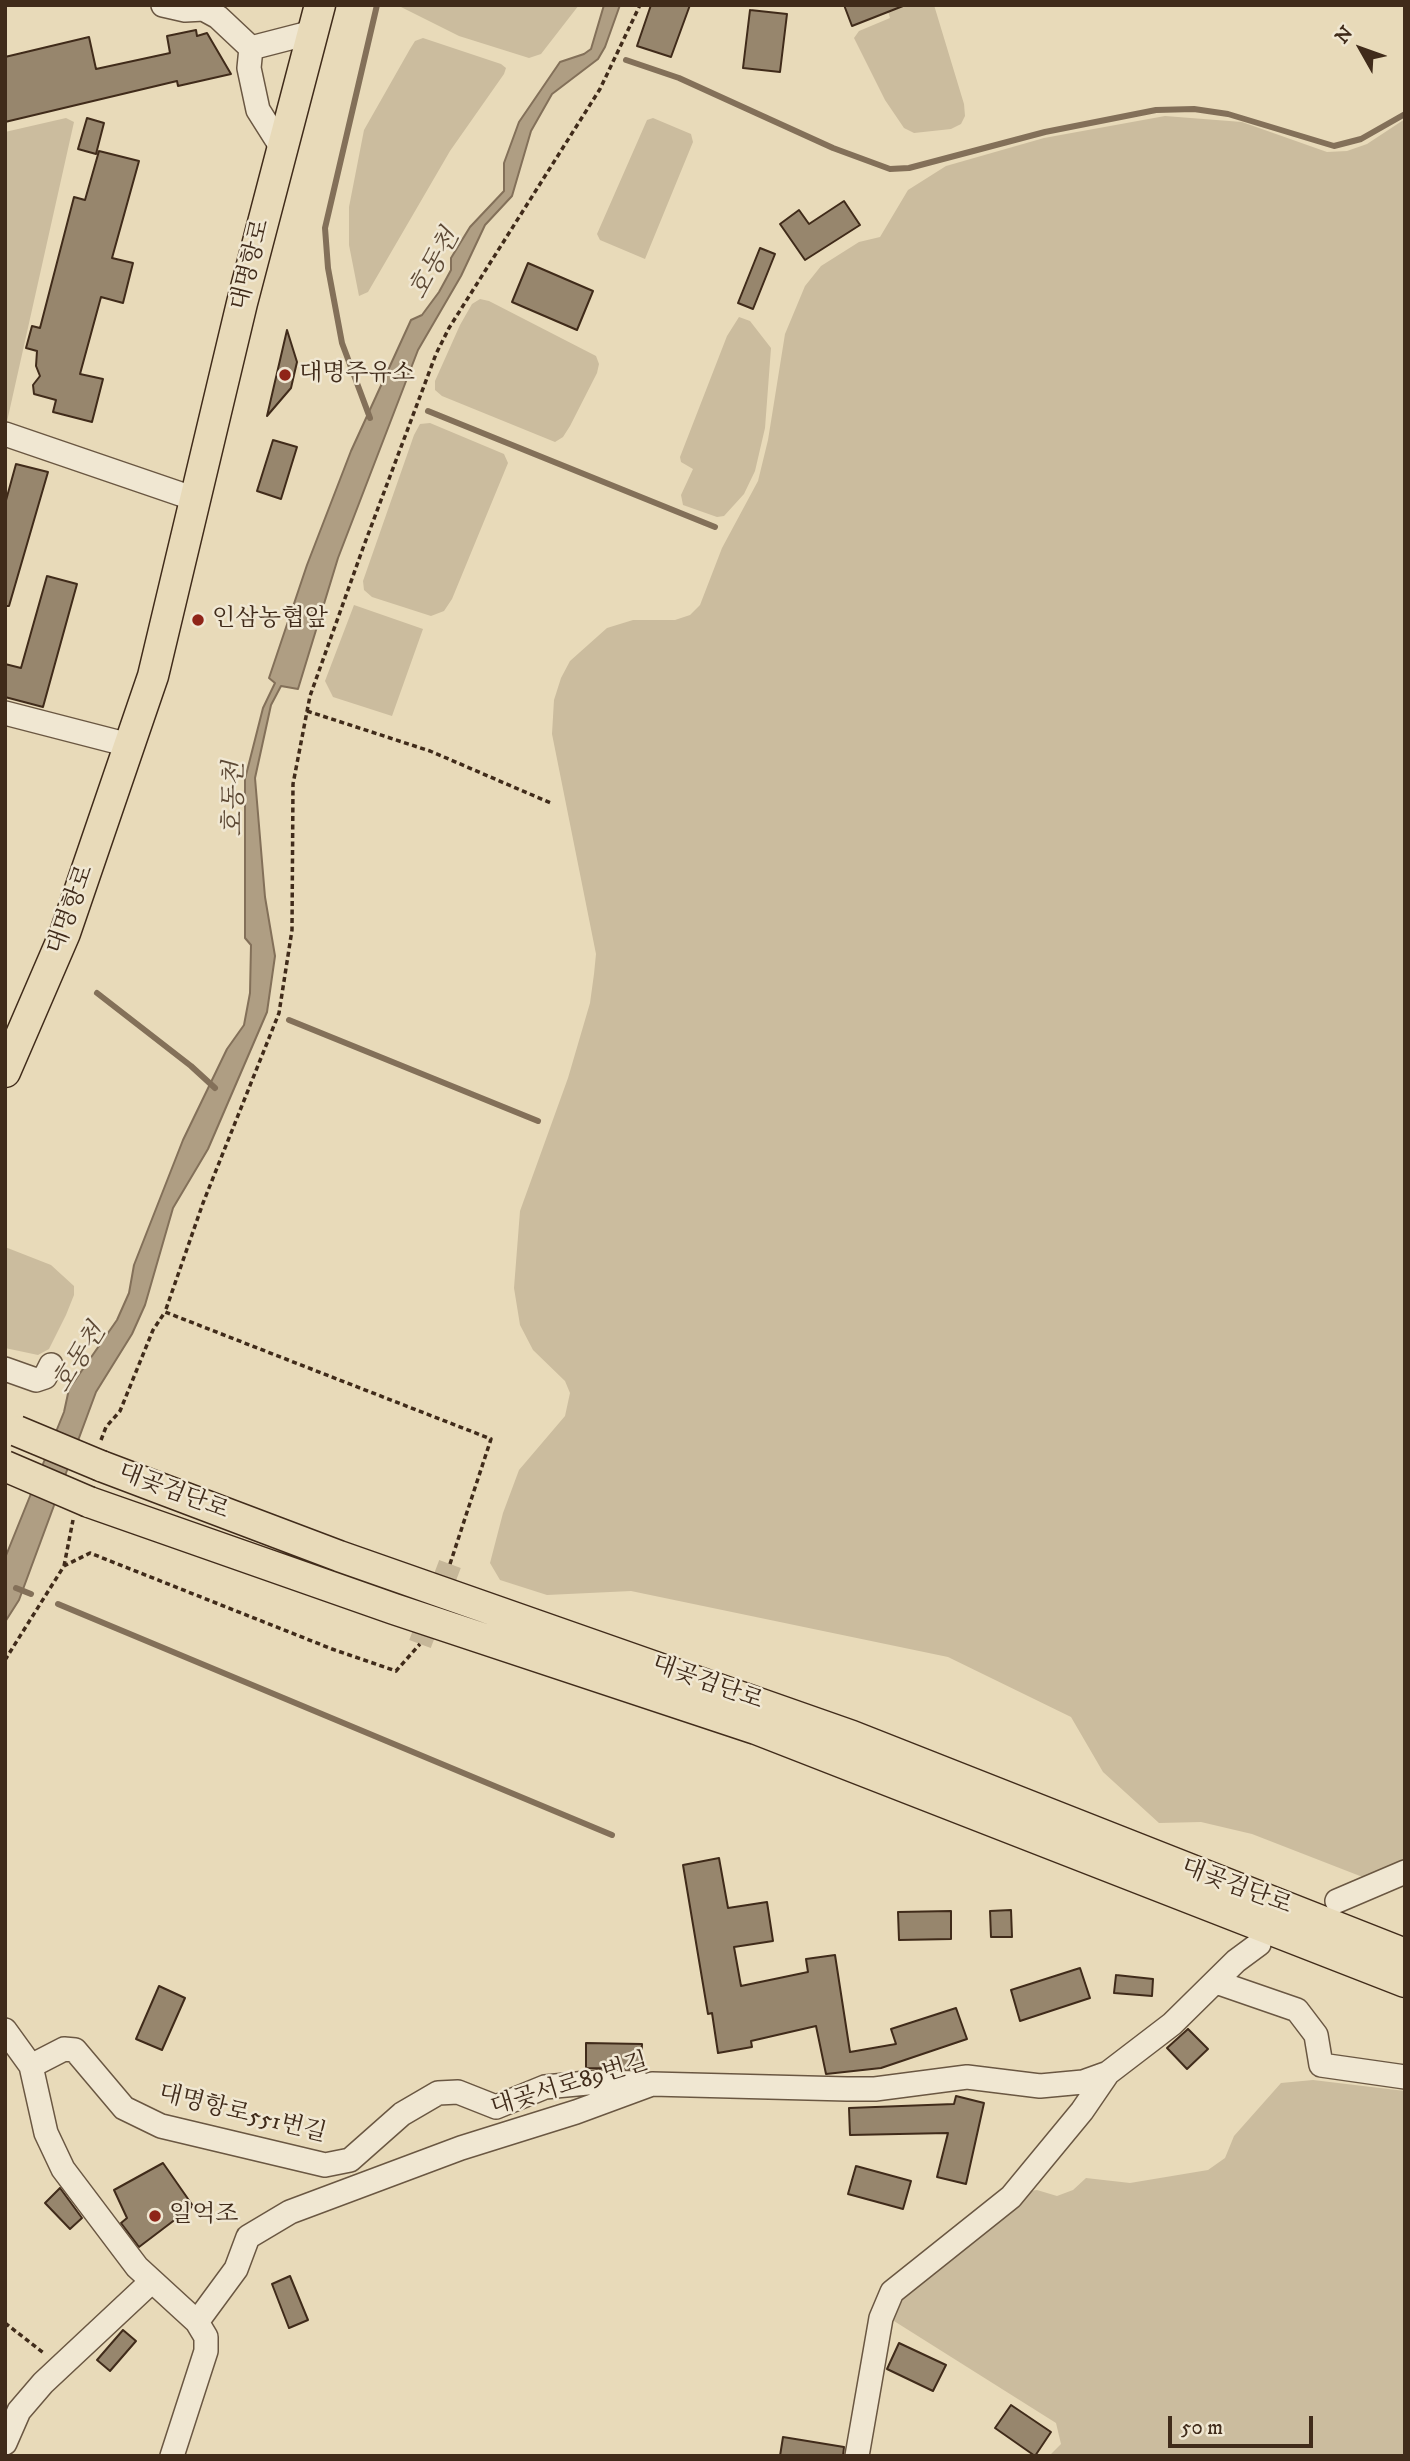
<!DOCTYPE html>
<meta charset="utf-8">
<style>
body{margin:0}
#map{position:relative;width:1410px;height:2461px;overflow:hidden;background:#e8dab9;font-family:"IM FELL DW Pica",serif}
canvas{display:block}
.frame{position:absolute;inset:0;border:7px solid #402b1a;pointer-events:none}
.north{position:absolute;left:1326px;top:14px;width:70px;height:70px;-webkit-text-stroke:5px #f0e7d2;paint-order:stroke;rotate:310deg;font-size:19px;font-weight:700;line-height:28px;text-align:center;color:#402b1a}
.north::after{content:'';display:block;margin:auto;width:24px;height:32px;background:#402b1a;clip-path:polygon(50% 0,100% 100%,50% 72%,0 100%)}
.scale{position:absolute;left:1168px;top:2416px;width:145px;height:32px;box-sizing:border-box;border:4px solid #402b1a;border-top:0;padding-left:9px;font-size:21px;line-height:24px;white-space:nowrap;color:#402b1a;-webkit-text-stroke:5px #f0e7d2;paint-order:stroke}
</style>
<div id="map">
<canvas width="1410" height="2461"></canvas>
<div class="frame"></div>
<div class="north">N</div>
<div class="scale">50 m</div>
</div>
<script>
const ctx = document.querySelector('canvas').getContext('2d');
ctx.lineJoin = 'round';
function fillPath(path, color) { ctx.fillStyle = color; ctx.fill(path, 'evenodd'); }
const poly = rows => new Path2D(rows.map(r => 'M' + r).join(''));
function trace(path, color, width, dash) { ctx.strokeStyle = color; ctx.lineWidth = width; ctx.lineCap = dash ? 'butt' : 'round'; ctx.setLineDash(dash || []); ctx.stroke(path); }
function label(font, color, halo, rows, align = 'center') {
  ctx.font = font + ' "IM FELL DW Pica","Noto Serif KR",serif'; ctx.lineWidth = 5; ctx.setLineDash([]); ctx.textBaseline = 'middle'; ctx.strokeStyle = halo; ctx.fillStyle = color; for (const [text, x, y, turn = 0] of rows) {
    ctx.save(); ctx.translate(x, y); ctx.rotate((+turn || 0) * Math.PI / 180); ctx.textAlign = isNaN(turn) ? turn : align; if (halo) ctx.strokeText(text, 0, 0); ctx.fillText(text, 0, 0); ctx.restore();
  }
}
fillPath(poly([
 [397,5,579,5,541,54,529,58,459,36],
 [886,5,934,5,964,104,965,116,961,124,951,129,914,133,904,128,885,100,854,38,859,31,890,18],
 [423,38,501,64,506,68,504,74,450,151,368,292,359,296,349,245,349,207,364,130,410,49,415,41],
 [1165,116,1242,122,1327,152,1347,151,1367,144,1405,119,1405,1872,1378,1883,1252,1834,1201,1822,1159,1823,1103,1772,1071,1717,948,1657,631,1591,547,1595,500,1580,490,1563,503,1513,519,1470,565,1416,570,1393,565,1381,533,1350,520,1325,514,1288,520,1211,568,1078,590,1003,594,974,596,954,552,734,554,700,561,678,570,661,607,628,633,620,675,620,690,615,700,605,722,548,758,481,768,440,785,334,805,286,821,266,859,242,880,237,908,190,946,166,1044,138],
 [66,118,74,122,6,426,5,132],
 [653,118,691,134,693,142,645,259,600,240,597,234,647,120],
 [480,299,489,301,596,356,599,364,597,373,570,426,563,437,555,442,442,396,435,390,435,381,460,325,472,304],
 [739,317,750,321,771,348,765,428,755,471,744,494,724,516,717,517,683,505,681,495,693,469,681,462,680,457,727,336],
 [430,423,504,454,508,463,452,599,444,611,431,616,372,597,364,590,363,581,414,435,420,424],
 [354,605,423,629,392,716,333,697,325,681],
 [5,1247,51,1265,74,1286,74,1295,66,1315,49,1349,38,1355,5,1348],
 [1313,2080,1405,2091,1405,2456,1049,2456,1061,2444,1056,2423,894,2321,893,2312,899,2298,1030,2191,1037,2190,1057,2196,1073,2190,1086,2178,1130,2183,1208,2170,1225,2158,1234,2136,1281,2083]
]), '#cbbc9e');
const water = poly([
 [604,5,620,5,605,47,598,59,552,94,531,131,512,196,485,225,461,276,418,350,338,558,298,689,281,686,271,705,255,778,265,897,275,956,267,1012,208,1149,173,1208,145,1305,132,1334,96,1392,19,1600,5,1622,5,1558,64,1412,69,1389,117,1320,129,1293,134,1265,183,1140,227,1049,244,1025,250,993,251,945,245,938,245,779,263,708,275,683,269,678,307,565,351,451,411,320,422,315,439,292,451,270,451,258,470,227,504,191,504,163,519,122,560,62,584,54,591,49,604,5]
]);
fillPath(water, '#af9e83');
trace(water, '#837059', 2);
trace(poly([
 [626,60,679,78,833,148,890,169,909,168,1045,132,1156,110,1194,109,1228,114,1334,146,1361,139,1405,114],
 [428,411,715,527],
 [370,418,342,343,328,268,325,228,377,5],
 [97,993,191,1066,215,1088],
 [289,1020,538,1121],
 [16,1588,31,1594],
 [58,1604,612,1835]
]), '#837059', 6);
const building = poly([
 [651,5,690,5,671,57,637,46,651,5],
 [844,5,903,5,903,6,852,26,844,5],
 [750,10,787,14,780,72,743,68,750,10],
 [196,30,197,36,207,33,231,74,178,86,177,81,5,122,5,57,89,37,96,69,170,53,167,36,196,30],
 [87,118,104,123,96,154,78,149,87,118],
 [99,151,139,161,112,258,133,263,123,303,101,297,80,374,103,379,92,422,53,412,56,400,34,394,33,385,40,376,36,366,37,351,26,348,32,326,40,328,74,197,85,200,99,151],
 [844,201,860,225,805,260,780,224,799,210,809,224,844,201],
 [760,248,775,254,753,309,738,303,760,248],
 [528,263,593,291,577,330,512,302,528,263],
 [287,330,297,362,291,388,267,416,287,330],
 [273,440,297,447,281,499,257,491,273,440],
 [16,464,48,472,9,606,5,606,5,504,16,464],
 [47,576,77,584,43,707,5,697,5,664,21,668,47,576],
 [719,1858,728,1908,767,1902,773,1941,734,1947,741,1986,808,1972,806,1959,835,1955,850,2052,896,2044,891,2029,956,2008,967,2039,881,2068,826,2074,816,2026,751,2041,752,2047,718,2053,712,2013,708,2014,683,1865,719,1858],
 [1011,1910,1012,1937,991,1937,990,1911,1011,1910],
 [951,1911,951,1939,899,1940,898,1912,951,1911],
 [1080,1968,1090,1998,1020,2021,1011,1990,1080,1968],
 [1116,1975,1153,1979,1152,1996,1114,1993,1116,1975],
 [159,1986,185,1998,162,2050,136,2039,159,1986],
 [1188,2029,1208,2049,1187,2069,1167,2048,1188,2029],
 [586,2043,642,2044,641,2069,586,2068,586,2043],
 [956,2096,984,2103,966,2184,937,2177,948,2133,850,2135,849,2108,954,2104,956,2096],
 [163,2163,193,2206,139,2247,121,2223,127,2218,114,2190,163,2163],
 [856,2166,911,2181,903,2209,848,2194,856,2166],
 [60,2188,82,2218,70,2229,45,2203,60,2188],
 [290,2276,308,2320,289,2328,272,2284,290,2276],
 [123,2330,136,2341,110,2371,97,2360,123,2330],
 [899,2343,946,2365,933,2391,887,2369,899,2343],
 [1011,2405,1051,2432,1035,2456,995,2428,1011,2405],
 [783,2437,844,2447,843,2456,780,2456,783,2437]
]);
fillPath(building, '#97866d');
trace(building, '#402b1a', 2);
trace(poly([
 [420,1644,450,1564]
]), '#c6b799', 23, [23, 11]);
const minor = poly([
 [163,5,185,10,204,9],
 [196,5,218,17,251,48,313,32],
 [251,48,249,68,258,110,282,148],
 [5,434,195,499],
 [5,713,129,745],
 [5,1369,36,1380,45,1377,51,1365],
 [1337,1901,1405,1872],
 [1216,1982,1297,2010,1316,2035,1321,2065,1405,2077],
 [5,2030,31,2066,46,2133,63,2169,137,2267,197,2322,206,2337,206,2351,172,2456],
 [31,2066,64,2049,75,2050,124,2108,161,2126,325,2165,350,2160,402,2114,438,2093,458,2092,496,2107,545,2087,598,2082,639,2083],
 [197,2322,236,2269,248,2237,290,2212,461,2148,576,2112,652,2084,847,2089,875,2089,967,2077,1040,2086,1083,2082,1108,2073,1172,2024,1236,1961,1259,1944],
 [5,2443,19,2411,43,2383,152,2281],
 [857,2456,881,2318,892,2292,1011,2197,1082,2111,1108,2073]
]);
const major = poly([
 [5,1072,65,933,153,676,242,303,320,5],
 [101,1466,339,1556,852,1736,1405,1954],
 [89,1502,394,1609,756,1729,1405,1982]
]);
trace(minor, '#6a5742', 26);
trace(major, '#402b1a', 33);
trace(poly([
 [307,711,430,751,553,804],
 [101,1440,106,1427,120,1411,153,1330,165,1312],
 [450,1564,491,1439,165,1312,203,1203,279,1013,292,930,293,784,310,696,363,548,436,354,449,328,600,89,640,5],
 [64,1566,73,1520],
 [5,1660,64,1566,90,1553,332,1649,396,1671,420,1644],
 [5,2323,45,2354]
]), '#402b1a', 3.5, [5, 3.5]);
trace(minor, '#f0e7d2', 23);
trace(major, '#e8dab9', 30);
const majorBridge = poly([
 [17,1431,101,1466],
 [5,1466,89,1502]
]);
trace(majorBridge, '#402b1a', 33, []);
trace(majorBridge, '#e8dab9', 30);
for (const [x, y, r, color] of [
 [285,375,7,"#8f2418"],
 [198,620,7,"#8f2418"],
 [155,2216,7,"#8f2418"]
]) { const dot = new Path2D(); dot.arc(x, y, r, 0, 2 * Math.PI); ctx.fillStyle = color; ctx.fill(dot); trace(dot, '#f0e7d2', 2.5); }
label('24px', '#402b1a', '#f0e7d2', [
 ["대명항로",252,265,-76],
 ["대명항로",72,910,-70],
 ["대곶검단로",173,1493,21],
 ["대곶검단로",707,1684,20],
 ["대곶검단로",1236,1888,21],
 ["대곶서로89번길",570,2086,-17],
 ["대명항로551번길",242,2115,14]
]);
label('24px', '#402b1a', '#f0e7d2', [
 ["대명주유소",299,375],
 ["인삼농협앞",212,620],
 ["일억조",169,2216]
], 'left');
label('italic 26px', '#5c4834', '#f0e7d2', [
 ["호동천",436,265,-61],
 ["호동천",236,799,-89],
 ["호동천",81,1359,-58]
]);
</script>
